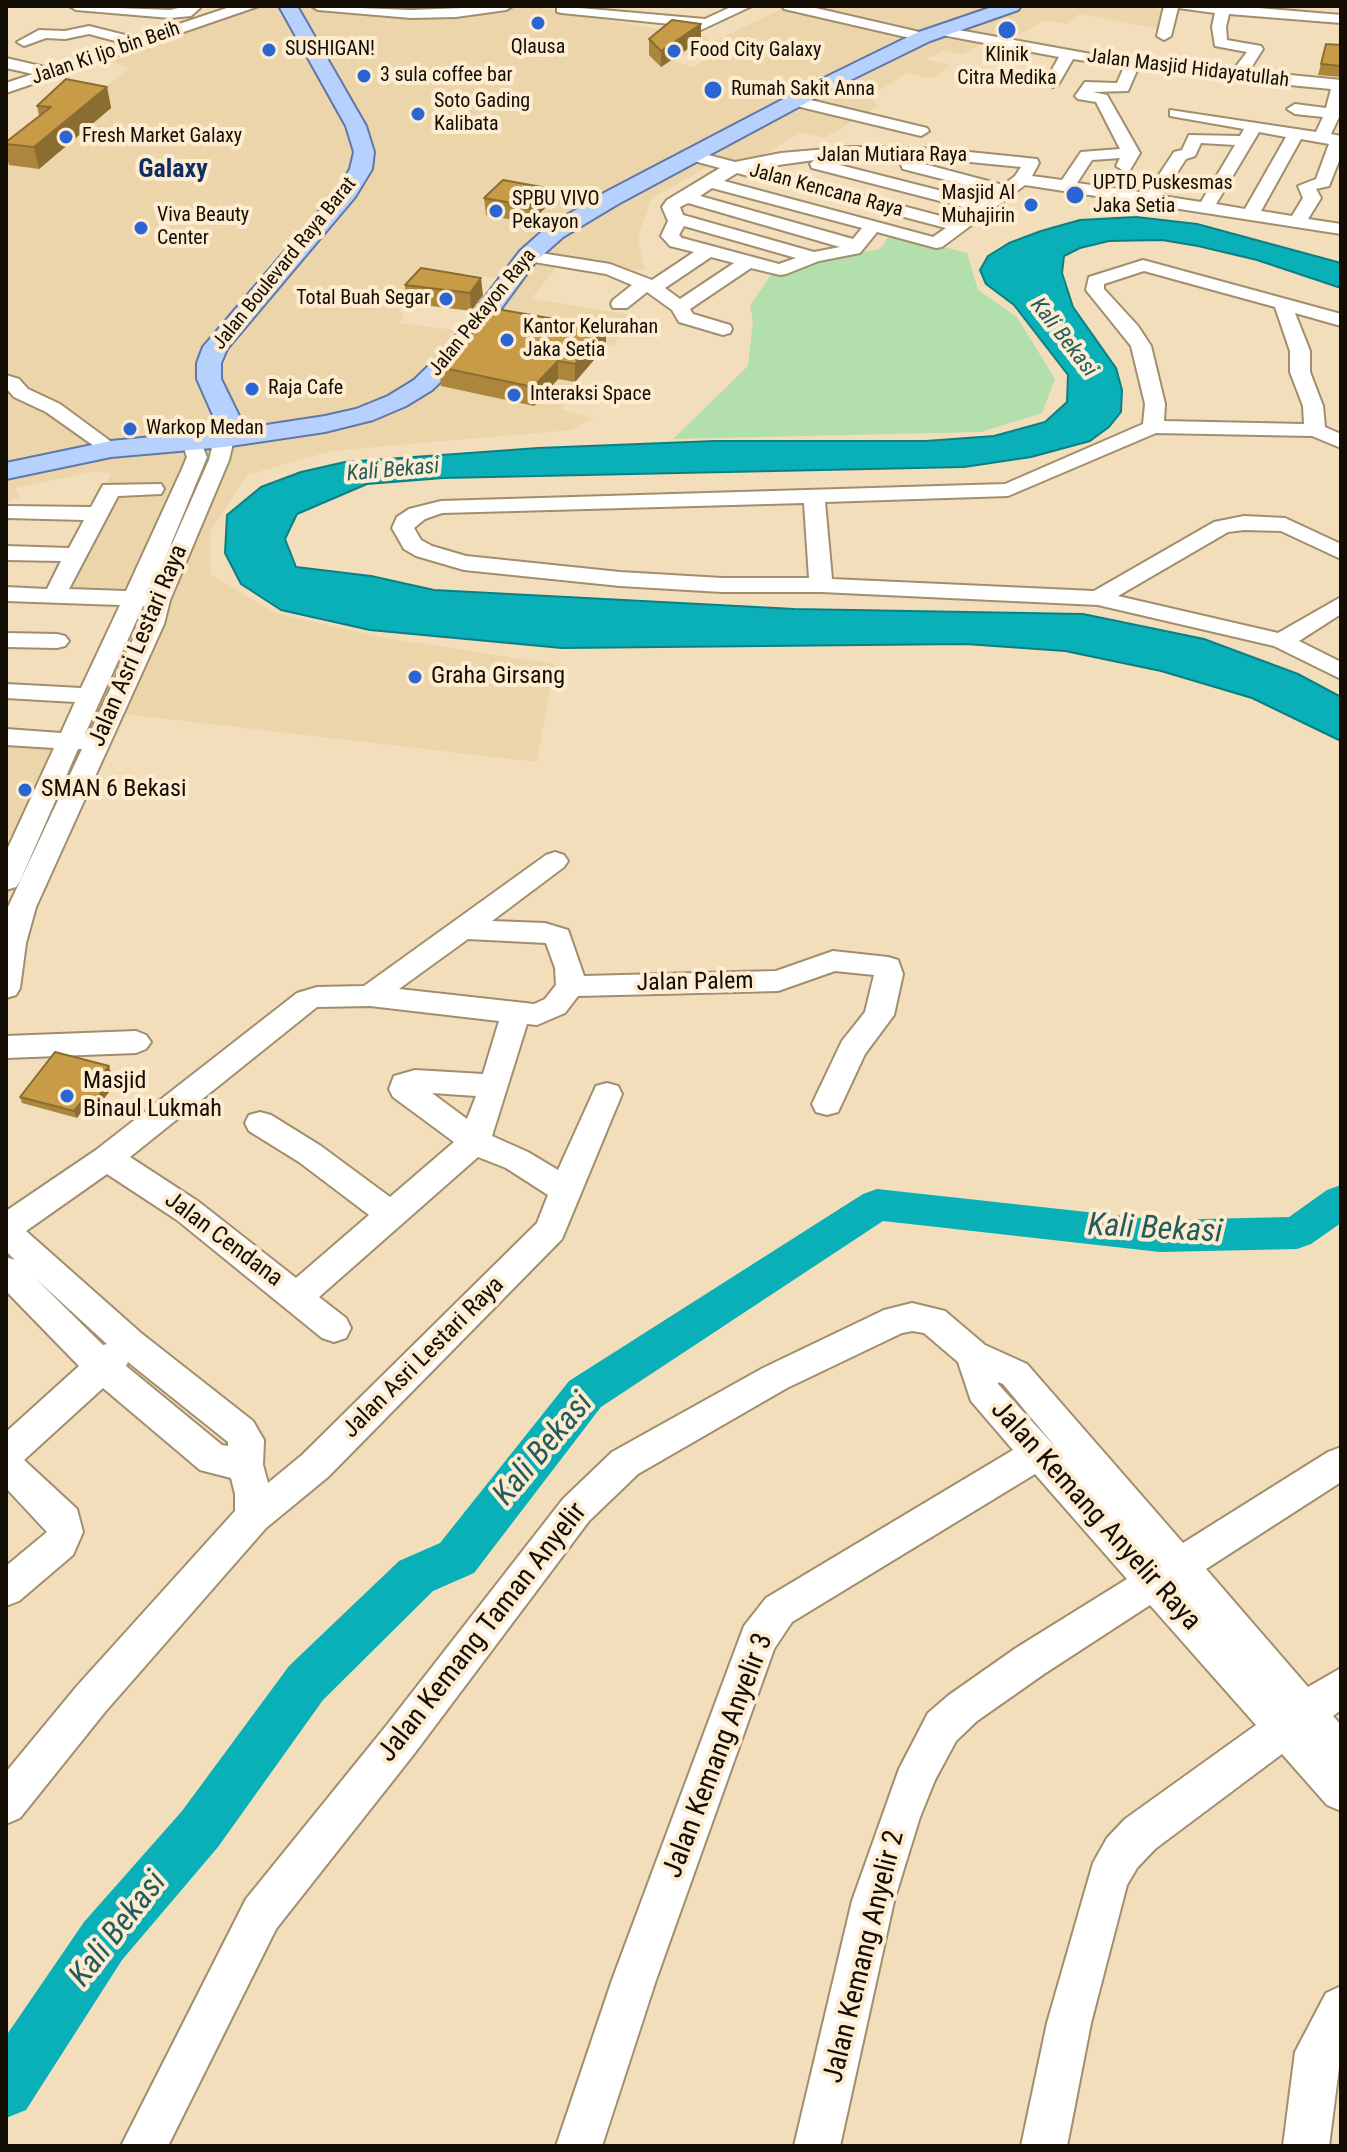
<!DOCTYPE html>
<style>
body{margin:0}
#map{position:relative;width:1347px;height:2152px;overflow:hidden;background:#f3debb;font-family:"Roboto Condensed",sans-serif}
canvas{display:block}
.frame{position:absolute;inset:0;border:8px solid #140d03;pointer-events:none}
</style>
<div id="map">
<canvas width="1347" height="2152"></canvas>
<div class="frame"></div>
</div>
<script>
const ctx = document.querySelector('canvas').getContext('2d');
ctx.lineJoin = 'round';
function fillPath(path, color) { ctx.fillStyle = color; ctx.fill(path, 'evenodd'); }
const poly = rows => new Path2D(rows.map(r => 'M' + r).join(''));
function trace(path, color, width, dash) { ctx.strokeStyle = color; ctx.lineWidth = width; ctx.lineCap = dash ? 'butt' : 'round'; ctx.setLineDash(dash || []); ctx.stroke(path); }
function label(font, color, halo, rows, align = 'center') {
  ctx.font = font + ' "Roboto Condensed",sans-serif'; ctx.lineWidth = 8; ctx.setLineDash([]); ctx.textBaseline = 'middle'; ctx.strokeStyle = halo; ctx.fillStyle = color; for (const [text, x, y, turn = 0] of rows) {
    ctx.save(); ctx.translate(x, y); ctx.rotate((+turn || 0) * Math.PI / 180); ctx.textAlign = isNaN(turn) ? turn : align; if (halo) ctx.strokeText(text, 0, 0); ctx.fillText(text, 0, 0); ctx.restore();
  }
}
fillPath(poly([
 [261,6,308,6,344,11,457,16,528,6,710,38,674,62,695,67,721,47,708,44,788,6,1142,6,1171,11,1161,29,1079,14,1068,24,1044,21,1008,41,990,39,963,54,944,51,926,59,950,65,932,79,907,73,868,97,879,106,824,138,800,132,769,152,731,168,716,162,651,199,638,238,644,270,558,265,531,299,634,315,613,346,486,323,503,279,465,273,454,285,419,280,400,311,404,314,399,323,470,332,451,358,583,383,561,409,593,418,571,430,331,451,247,475,210,532,210,574,275,613,380,637,554,664,537,762,98,711,150,602,48,597,111,473,93,472,15,488,20,497,6,502,6,166,130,68,100,59,238,11],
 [6,740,65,744,22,836,6,836]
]), '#edd5ab');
fillPath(poly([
 [891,233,967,253,978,290,1017,317,1055,379,1042,413,981,432,673,439,748,366,753,321,750,306,770,276,831,257,880,249]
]), '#b3dfac');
const water = poly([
 [1136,217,1197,224,1341,263,1341,288,1257,260,1198,246,1162,240,1109,241,1080,248,1064,256,1062,273,1073,307,1116,368,1122,390,1121,412,1109,427,1090,441,1031,457,964,467,443,478,367,484,297,514,285,539,296,567,371,576,434,590,794,609,1083,614,1204,639,1298,674,1341,697,1341,741,1252,698,1161,671,1065,651,966,644,562,648,370,630,281,610,241,584,225,553,227,515,261,487,301,472,345,462,538,448,715,441,926,441,994,436,1045,422,1067,402,1068,375,1014,305,986,284,980,270,988,256,1009,243,1041,231,1080,220,1136,217]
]);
fillPath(water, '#09b0b8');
trace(water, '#0c7f82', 2);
fillPath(poly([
 [1341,1185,1341,1223,1311,1244,1297,1249,1160,1252,883,1221,601,1407,474,1573,433,1591,323,1700,218,1847,122,1960,26,2110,6,2118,6,2036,84,1922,182,1811,289,1666,399,1561,440,1543,569,1381,863,1194,877,1189,1160,1220,1289,1217,1327,1190,1341,1185]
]), '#09b0b8');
const minor = poly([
 [69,6,170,10,187,6,200,8,191,16,170,18,76,10,69,6],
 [233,6,259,6,6,93,6,83,33,74,6,68,6,58,49,68,123,43,89,34,65,39,46,38,24,46,17,42,39,30,65,31,89,26,137,38,233,6],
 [311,6,411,10,513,6,506,10,456,17,411,18,318,10,311,6],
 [557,6,705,19,733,6,752,6,690,35,683,31,690,26,562,13,557,12,557,6],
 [782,6,807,6,928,34,930,37,923,41,784,9,782,6],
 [1164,6,1235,6,1341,15,1341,23,1229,14,1226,27,1227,40,1261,46,1263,49,1249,71,1341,80,1341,113,1331,134,1341,136,1341,156,1329,186,1316,189,1321,198,1308,219,1341,224,1341,234,1025,185,942,247,936,248,877,232,860,253,819,261,786,274,780,275,751,268,690,309,693,314,730,325,732,329,730,333,723,335,679,322,672,310,647,292,627,308,613,308,611,304,613,300,632,285,606,274,528,261,519,256,528,251,610,264,652,280,694,252,670,246,661,236,668,221,662,207,667,200,720,168,687,159,685,156,693,151,735,162,781,153,851,147,940,149,1037,159,1039,163,1032,176,1062,180,1081,152,1120,149,1096,102,1078,99,1075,96,1085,82,1117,83,1124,67,1073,59,1058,85,1053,87,1045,82,1059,57,942,35,935,31,942,27,1102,56,1234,69,1247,52,1215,46,1212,27,1215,13,1178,8,1171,36,1164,40,1157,36,1164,6],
 [1138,68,1238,80,1331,89,1326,108,1295,104,1287,109,1295,114,1323,117,1316,132,1170,110,1170,116,1244,129,1240,136,1189,135,1182,150,1174,152,1147,193,1077,183,1092,160,1120,158,1116,166,1124,171,1130,170,1140,153,1107,95,1093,92,1128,91,1138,68],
 [1259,132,1286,137,1245,209,1216,204,1259,132],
 [1301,139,1329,144,1316,179,1298,186,1303,198,1292,216,1261,211,1301,139],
 [1201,143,1235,145,1201,202,1162,196,1186,159,1195,156,1201,143],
 [851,157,940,159,1021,167,1015,176,1003,185,909,160,901,165,903,169,993,192,981,201,820,160,851,157],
 [814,160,810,164,812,168,971,209,956,220,757,168,814,160],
 [737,173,946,228,933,237,724,181,737,173],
 [712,188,862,228,853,239,700,196,712,188],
 [688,203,840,247,814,252,683,215,680,207,688,203],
 [684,226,796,258,779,264,682,238,679,235,684,226],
 [711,257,734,263,680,299,665,288,711,257],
 [794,96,927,128,929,131,921,136,788,104,788,98,794,96],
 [1143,260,1341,314,1341,326,1295,313,1310,351,1310,372,1323,406,1325,427,1341,434,1341,448,1312,436,1156,433,1008,496,825,502,832,579,1094,591,1214,522,1244,516,1285,518,1341,544,1341,559,1281,531,1244,530,1228,532,1118,596,1278,633,1341,597,1341,614,1299,641,1341,662,1341,679,1274,646,1098,605,821,592,722,592,620,586,464,570,416,556,404,549,392,528,397,517,409,509,441,501,1005,484,1143,424,1145,404,1131,346,1086,290,1089,277,1143,260],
 [1144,271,1275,307,1290,351,1290,372,1303,406,1304,424,1164,421,1165,404,1151,346,1138,326,1104,289,1104,284,1144,271],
 [804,503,809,578,722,578,620,572,466,556,432,546,421,540,414,528,425,519,442,513,804,503],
 [6,375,19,379,28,389,60,404,121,449,111,455,104,453,46,412,14,397,6,388,6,375],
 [224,433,234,439,229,460,170,600,164,624,36,907,26,943,20,988,16,995,6,998,8,907,82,749,78,749,20,881,16,887,6,890,6,852,54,748,6,745,6,729,61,733,75,702,6,698,6,684,81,688,120,605,6,601,6,587,47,589,61,561,6,560,6,546,69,548,84,520,7,518,6,506,91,507,103,485,161,484,164,489,161,494,118,496,69,589,126,591,182,469,187,457,182,442,185,438,199,438,207,457,151,592,209,460,214,439,224,433],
 [143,606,146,606,140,624,89,735,85,734,143,606],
 [6,633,57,634,65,636,69,641,65,646,57,648,6,647,6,633],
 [555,852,564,855,568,861,564,867,492,921,545,923,568,930,584,976,776,971,833,951,888,957,898,960,903,974,894,1015,865,1054,838,1112,827,1115,816,1112,812,1104,842,1041,865,1012,874,975,835,971,778,991,578,996,565,1013,537,1025,527,1024,492,1136,528,1152,558,1170,596,1086,607,1083,618,1086,622,1094,562,1239,328,1477,266,1528,105,1712,20,1818,6,1824,6,1772,77,1686,235,1511,235,1494,231,1478,200,1470,103,1388,24,1460,77,1509,83,1532,73,1555,19,1601,6,1606,6,1566,47,1532,6,1488,6,1432,79,1366,6,1291,6,1257,15,1260,6,1251,6,1211,96,1150,297,993,317,987,364,986,546,855,555,852],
 [468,939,546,943,555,968,556,985,545,999,534,1004,399,989,468,939],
 [370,1006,499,1021,483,1074,415,1070,394,1076,389,1089,393,1097,454,1142,390,1197,321,1146,271,1115,260,1112,249,1115,245,1123,249,1131,299,1162,369,1215,296,1278,199,1202,130,1157,317,1007,370,1006],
 [432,1093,476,1096,467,1119,432,1093],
 [478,1157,506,1168,548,1195,537,1223,302,1455,268,1483,263,1465,264,1440,253,1421,141,1333,26,1231,107,1174,177,1220,322,1338,334,1342,346,1338,351,1328,346,1318,319,1297,478,1157],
 [34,1277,107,1344,103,1345,34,1277],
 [128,1362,228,1442,228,1446,222,1445,126,1366,128,1362],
 [136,1031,146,1035,151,1042,146,1049,136,1053,6,1058,6,1036,136,1031],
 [912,1303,945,1311,985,1345,1027,1364,1183,1543,1328,1452,1341,1447,1341,1482,1206,1569,1308,1687,1341,1668,1341,1710,1333,1716,1341,1725,1341,1811,1327,1805,1282,1754,1155,1849,1137,1868,1127,1885,1091,2023,1067,2146,1021,2146,1047,2023,1093,1863,1107,1838,1125,1819,1256,1725,1150,1605,1044,1674,977,1721,956,1741,935,1780,920,1817,894,1901,840,2146,794,2146,852,1901,899,1769,928,1713,949,1695,1016,1648,1127,1579,1035,1474,792,1622,774,1649,656,1980,602,2146,556,2146,612,1980,744,1626,766,1598,1013,1450,971,1401,958,1362,924,1333,912,1331,902,1333,787,1388,638,1474,589,1521,414,1754,276,1929,168,2146,121,2146,246,1899,386,1726,563,1499,612,1452,763,1368,884,1310,912,1303],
 [998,1382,1003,1384,1058,1450,998,1384,998,1382],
 [1341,1986,1341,2052,1329,2146,1283,2146,1295,2052,1326,1993,1341,1986]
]);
const major = poly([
 [279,6,297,6,366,126,374,152,372,169,355,197,227,349,221,363,221,379,242,422,240,429,325,416,356,409,388,396,414,380,446,349,520,251,547,227,602,194,818,81,916,33,995,6,1021,6,1018,10,930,41,832,89,618,204,563,237,536,261,464,359,432,390,406,406,373,420,325,432,224,447,111,457,6,479,6,463,111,441,213,431,216,422,197,379,197,363,203,347,338,189,350,169,354,152,346,126,279,6]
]);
trace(minor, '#a18e6d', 4);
trace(major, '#5f78a6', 4);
fillPath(minor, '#fff');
fillPath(major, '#b7d1fe');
fillPath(poly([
 [649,39,701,40,661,67,649,55],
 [1326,44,1341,45,1341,77,1318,75],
 [107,87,111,108,39,169,9,165,6,154,6,142,39,116,37,106],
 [484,198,548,205,530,223,486,215],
 [405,285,483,295,471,311,407,303],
 [606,328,606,346,575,382,558,379,534,406,441,386,439,367],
 [111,1073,105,1080,112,1088,96,1109,85,1106,77,1118,22,1103,20,1097]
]), '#ac863c');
fillPath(poly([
 [701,24,701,40,661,67,661,51],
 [107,87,111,108,39,169,34,147],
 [547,188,548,205,530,223,529,206],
 [481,278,483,295,471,311,470,293],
 [606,328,606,346,575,382,575,364],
 [558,361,558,379,534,406,533,387],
 [109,1066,111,1073,102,1086,99,1079],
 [109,1081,112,1088,96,1109,94,1103],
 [83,1100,85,1106,77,1118,74,1111]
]), '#8c6d31');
const building = poly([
 [672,20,701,24,661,51,649,39,672,20],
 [1326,44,1341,45,1341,66,1321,64,1326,44],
 [66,79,107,87,34,147,6,144,6,142,51,107,37,106,66,79],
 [503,180,547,188,529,206,484,198,503,180],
 [421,268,481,278,470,293,405,285,421,268],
 [491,308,606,328,575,364,558,361,533,387,439,367,465,343,491,308],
 [55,1052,109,1066,99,1079,109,1081,94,1103,83,1100,74,1111,20,1097,55,1052]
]);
fillPath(building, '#c89c46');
trace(building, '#8c6d31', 2);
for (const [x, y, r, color] of [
 [538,23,8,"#2a66d3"],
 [1007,30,10,"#2a66d3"],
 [269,50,8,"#2a66d3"],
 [674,51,8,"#2a66d3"],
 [364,76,8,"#2a66d3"],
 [713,90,10,"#2a66d3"],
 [418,114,8,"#2a66d3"],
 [66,137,8,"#2a66d3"],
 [1075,195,10,"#2a66d3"],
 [1031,205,8,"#2a66d3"],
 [496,211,8,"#2a66d3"],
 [141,228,8,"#2a66d3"],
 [446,299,8,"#2a66d3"],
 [507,340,8,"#2a66d3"],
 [252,389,8,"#2a66d3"],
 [514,395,8,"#2a66d3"],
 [130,429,8,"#2a66d3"],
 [415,677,8,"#2a66d3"],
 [25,790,8,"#2a66d3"],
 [67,1096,8,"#2a66d3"]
]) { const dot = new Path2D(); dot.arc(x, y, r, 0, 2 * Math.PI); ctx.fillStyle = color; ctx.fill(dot); trace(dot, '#fdecd0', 3); }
label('20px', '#140d03', '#fdecd0', [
 ["Qlausa",538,48,"center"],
 ["SUSHIGAN!",285,50],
 ["Food City Galaxy",690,51],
 ["Klinik",1007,56,"center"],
 ["Citra Medika",1007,79,"center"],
 ["3 sula coffee bar",380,76],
 ["Rumah Sakit Anna",731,90],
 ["Soto Gading",434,102],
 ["Kalibata",434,125],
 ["Fresh Market Galaxy",82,137],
 ["UPTD Puskesmas",1093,184],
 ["Jaka Setia",1093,207],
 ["Masjid Al",1015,194,"right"],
 ["Muhajirin",1015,217,"right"],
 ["SPBU VIVO",512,200],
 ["Pekayon",512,223],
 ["Viva Beauty",157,216],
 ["Center",157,239],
 ["Total Buah Segar",430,299,"right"],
 ["Kantor Kelurahan",523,328],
 ["Jaka Setia",523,351],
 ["Raja Cafe",268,389],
 ["Interaksi Space",530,395],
 ["Warkop Medan",146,429]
], 'left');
label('20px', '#140d03', '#fdecd0', [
 ["Jalan Ki Ijo bin Beih",106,54,-19],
 ["Jalan Masjid Hidayatullah",1188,69,7],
 ["Jalan Mutiara Raya",892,156],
 ["Jalan Kencana Raya",826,191,15],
 ["Jalan Boulevard Raya Barat",285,264,-51],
 ["Jalan Pekayon Raya",483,313,-51]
]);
label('italic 22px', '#235b5f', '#fdecd0', [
 ["Kali Bekasi",1063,338,52],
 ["Kali Bekasi",393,471,-5]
]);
label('24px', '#140d03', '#fdecd0', [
 ["Jalan Asri Lestari Raya",139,646,-67],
 ["Jalan Palem",695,983,-1],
 ["Jalan Cendana",223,1240,37],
 ["Jalan Asri Lestari Raya",424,1358,-45]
]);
label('24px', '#140d03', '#fdecd0', [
 ["Graha Girsang",431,677],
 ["SMAN 6 Bekasi",41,790],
 ["Masjid",83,1082],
 ["Binaul Lukmah",83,1110]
], 'left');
label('bold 26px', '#112e63', '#fdecd0', [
 ["Galaxy",173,170]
]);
label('28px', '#140d03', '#fdecd0', [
 ["Jalan Kemang Anyelir Raya",1095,1516,48],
 ["Jalan Kemang Taman Anyelir",483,1633,-52],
 ["Jalan Kemang Anyelir 3",719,1756,-69],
 ["Jalan Kemang Anyelir 2",865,1957,-76]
]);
label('italic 32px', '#235b5f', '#fdecd0', [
 ["Kali Bekasi",1155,1230,3],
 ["Kali Bekasi",544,1450,-50],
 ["Kali Bekasi",119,1930,-52]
]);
</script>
